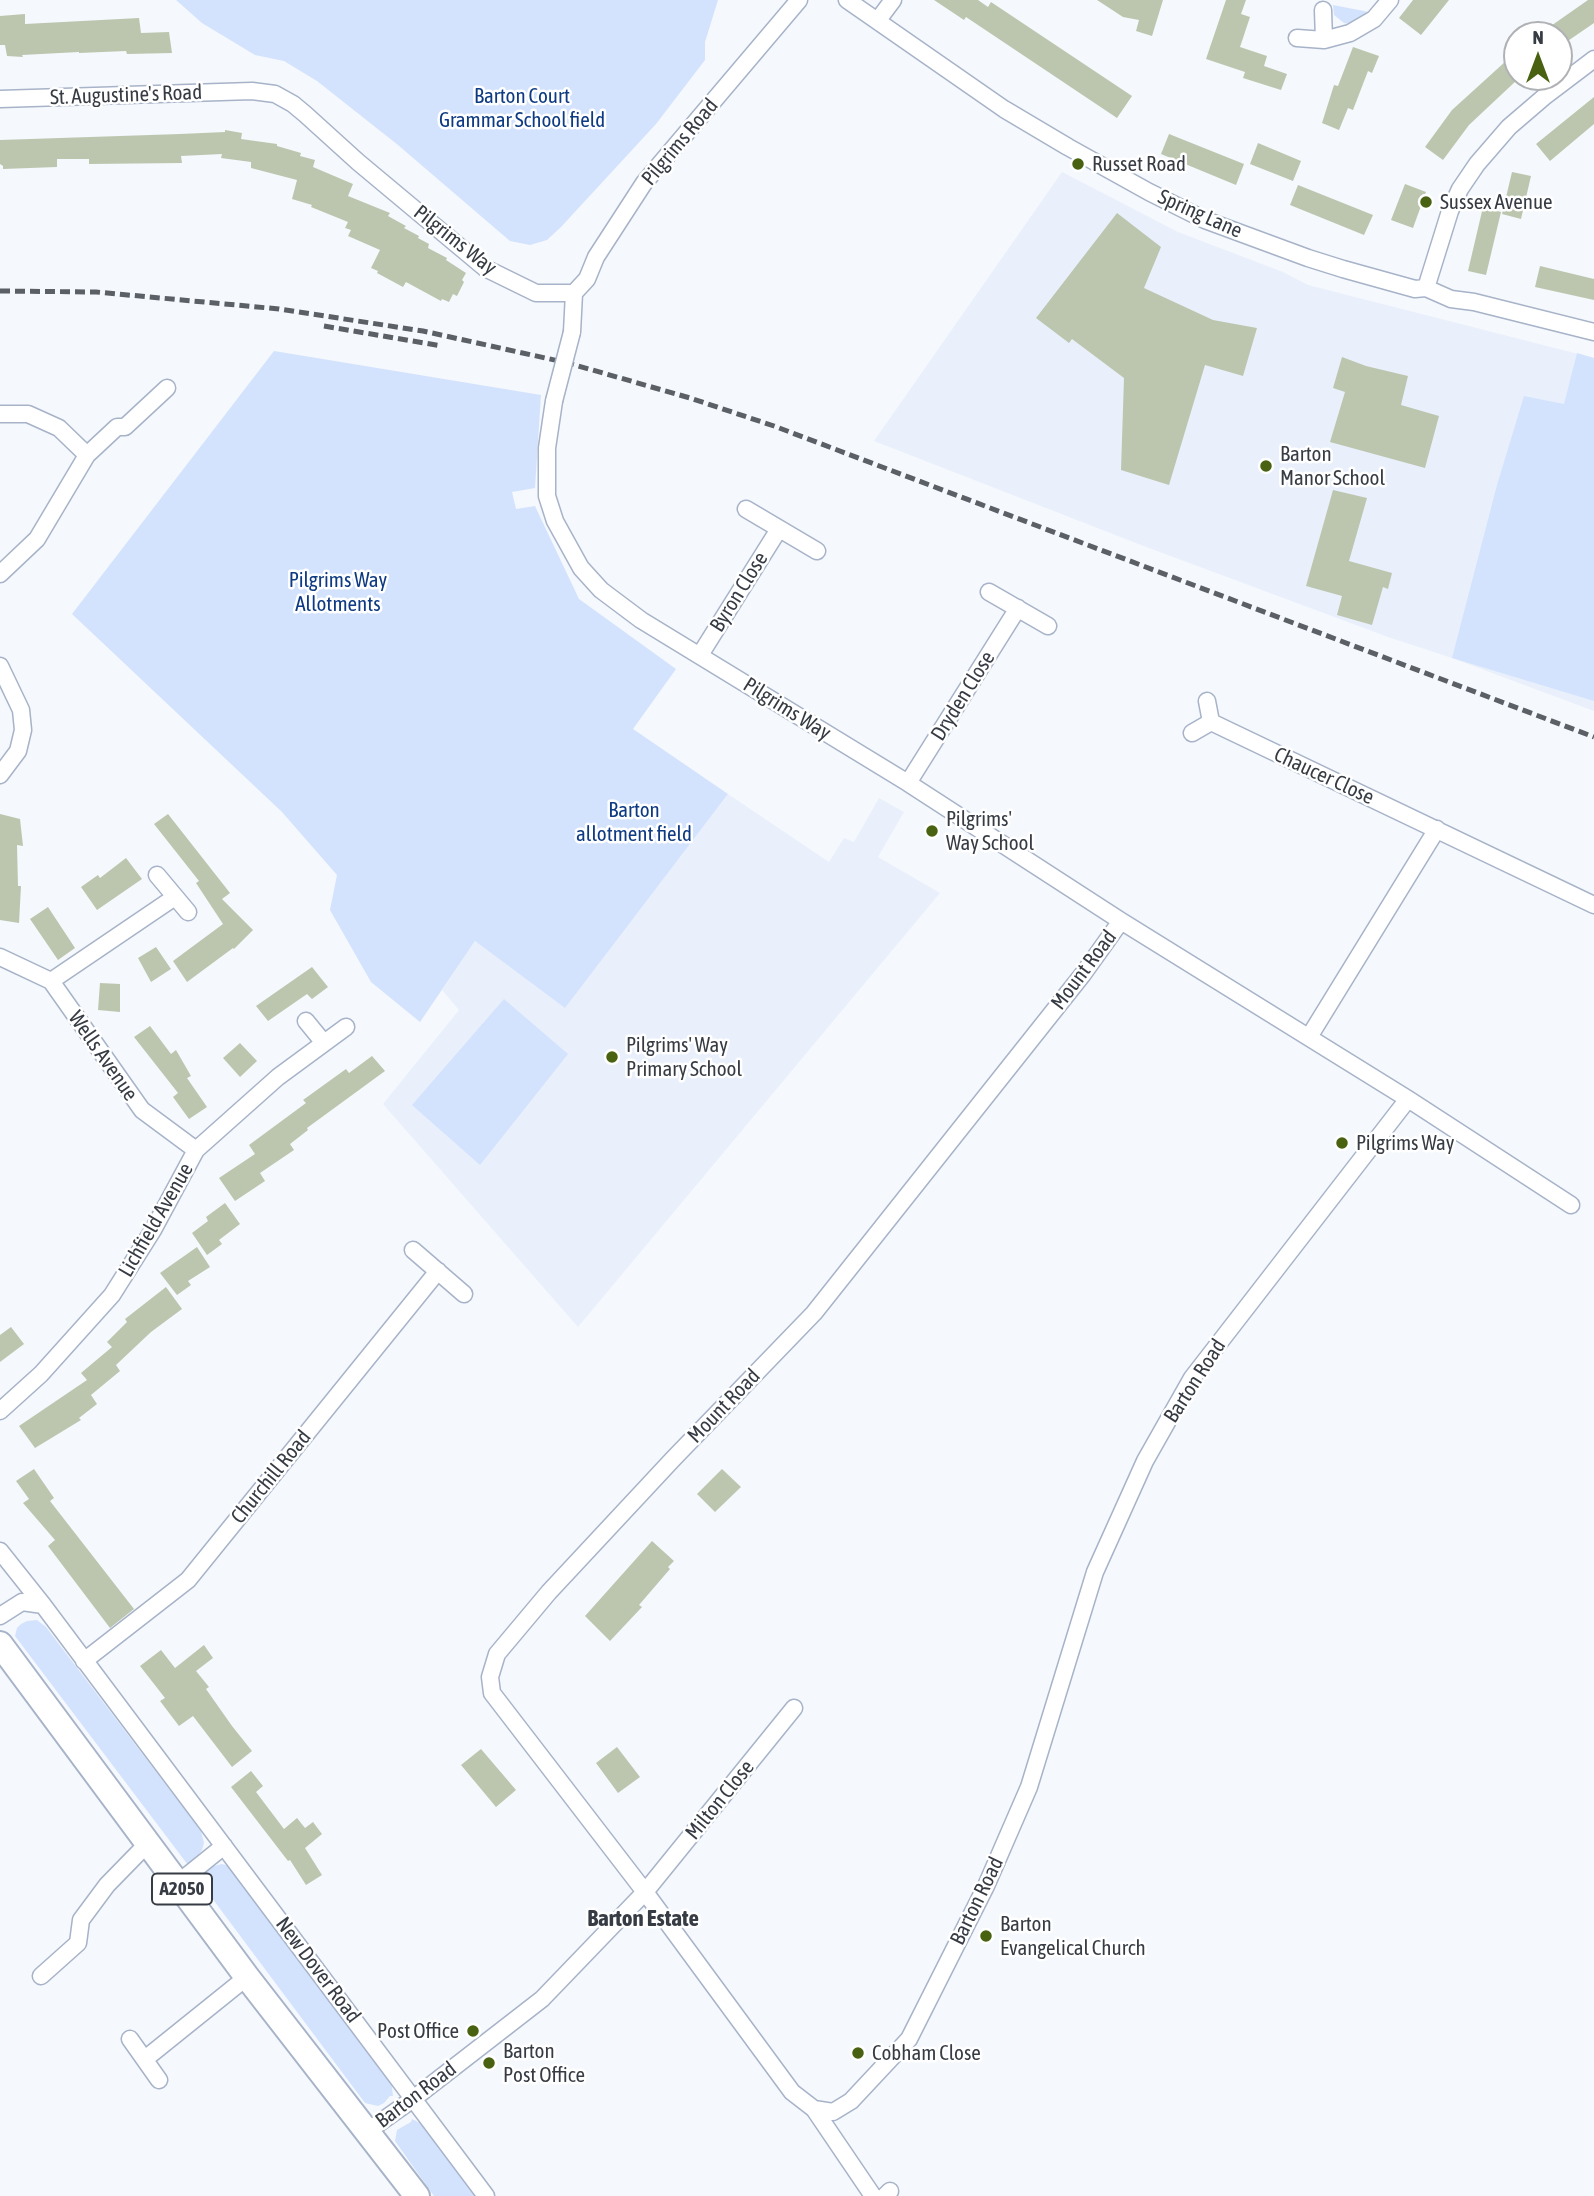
<!DOCTYPE html>
<style>
body{margin:0}
#map{position:relative;width:1594px;height:2196px;overflow:hidden;background:#f5f8fc;font-family:"Asap Condensed",sans-serif}
canvas{display:block}
.north{position:absolute;left:1503px;top:21px;width:70px;height:70px;box-sizing:border-box;background:#fff;border:2px solid #afb1b4;border-radius:50%;rotate:0deg;font-size:19px;font-weight:700;line-height:28px;text-align:center;color:#373c44}
.north::after{content:'';display:block;margin:auto;width:24px;height:32px;background:#486211;clip-path:polygon(50% 0,100% 100%,50% 72%,0 100%)}
</style>
<div id="map">
<canvas width="1594" height="2196"></canvas>
<div class="north">N</div>
</div>
<script>
const ctx = document.querySelector('canvas').getContext('2d');
ctx.lineJoin = 'round';
function fillPath(path, color) { ctx.fillStyle = color; ctx.fill(path, 'evenodd'); }
const poly = rows => new Path2D(rows.map(r => 'M' + r).join(''));
function trace(path, color, width, dash) { ctx.strokeStyle = color; ctx.lineWidth = width; ctx.lineCap = dash ? 'butt' : 'round'; ctx.setLineDash(dash || []); ctx.stroke(path); }
function label(font, color, halo, rows, align = 'center') {
  ctx.font = font + ' "Asap Condensed",sans-serif'; ctx.lineWidth = 5; ctx.setLineDash([]); ctx.textBaseline = 'middle'; ctx.strokeStyle = halo; ctx.fillStyle = color; for (const [text, x, y, turn = 0] of rows) {
    ctx.save(); ctx.translate(x, y); ctx.rotate((+turn || 0) * Math.PI / 180); ctx.textAlign = isNaN(turn) ? turn : align; if (halo) ctx.strokeText(text, 0, 0); ctx.fillText(text, 0, 0); ctx.restore();
  }
}
fillPath(poly([
 [1062,172,1178,232,1283,272,1308,285,1594,358,1594,711,1452,658,1388,637,1141,545,874,441],
 [728,794,829,862,844,838,854,842,879,798,904,812,878,857,940,893,578,1327,383,1104,459,1010,442,990,475,941,565,1007]
]), '#e9f0fc');
fillPath(poly([
 [176,0,718,0,705,42,705,60,656,124,561,227,547,240,530,245,510,241,398,145,317,81,284,61,255,55,202,23],
 [1333,5,1364,11,1368,12,1365,16,1350,24,1344,23,1334,15],
 [274,351,541,395,535,488,512,492,516,509,535,506,579,599,676,669,633,729,728,794,565,1008,475,941,420,1022,371,982,330,910,337,875,282,812,72,614],
 [1577,353,1594,358,1594,701,1452,658,1497,485,1524,396,1564,404],
 [504,999,568,1054,480,1165,412,1105],
 [37,1620,46,1627,201,1831,204,1843,202,1850,194,1861,188,1865,15,1636,17,1628,21,1624,27,1621],
 [222,1864,232,1867,391,2080,393,2096,390,2096,384,2103,378,2106,365,2103,200,1882,198,1875,210,1867],
 [412,2119,424,2125,477,2196,434,2196,395,2141,397,2130,411,2122]
]), '#d3e3fd');
fillPath(poly([
 [934,0,978,0,988,7,991,2,1132,96,1117,118,966,17,964,20],
 [1097,0,1163,0,1152,36,1136,31,1139,20,1123,17],
 [1226,0,1246,0,1241,14,1250,17,1240,47,1267,56,1264,66,1287,74,1281,90,1243,78,1245,72,1206,59],
 [1413,0,1449,0,1421,35,1399,18],
 [1588,0,1594,0,1594,23,1559,47,1559,35,1538,35],
 [25,14,25,24,139,18,141,33,169,32,172,53,127,54,126,51,79,53,79,52,22,55,23,57,7,56,5,45,0,45,0,16],
 [1353,47,1379,56,1372,73,1368,71,1353,110,1348,108,1339,130,1322,123,1334,85,1338,86],
 [1517,51,1517,80,1469,125,1443,160,1425,147,1452,110],
 [1594,97,1594,124,1550,161,1536,144],
 [225,130,242,133,241,139,277,144,277,146,301,153,300,156,315,160,313,167,353,184,348,196,390,213,388,216,406,226,404,228,419,236,418,238,429,244,428,248,447,258,446,260,466,273,462,280,464,282,457,296,453,294,449,302,442,299,441,301,406,282,403,287,377,273,378,271,371,268,380,250,348,236,351,230,345,228,348,222,311,207,312,205,292,199,297,180,251,168,251,162,221,158,222,154,181,156,182,163,89,164,89,159,57,159,57,167,3,169,3,166,0,164,0,140,180,134,225,132],
 [1169,134,1244,164,1236,185,1161,154],
 [1258,143,1301,161,1293,181,1250,164],
 [1512,172,1531,176,1521,219,1502,214],
 [1405,184,1426,192,1413,228,1391,220],
 [1298,185,1373,215,1364,235,1290,205],
 [1483,207,1501,212,1486,275,1468,271],
 [1117,213,1161,247,1144,288,1213,320,1257,328,1243,376,1205,365,1169,485,1121,470,1124,378,1072,339,1069,343,1036,318],
 [1540,266,1594,279,1594,300,1535,287],
 [1342,357,1366,366,1408,376,1401,405,1439,416,1425,468,1330,442,1345,392,1333,388],
 [1333,490,1367,498,1349,561,1392,573,1388,589,1383,587,1372,625,1337,615,1342,596,1306,586],
 [0,814,20,819,23,846,17,845,18,886,21,886,19,923,0,920],
 [168,814,230,893,222,899,253,930,234,949,233,948,187,982,173,961,223,924,196,883,199,881,154,824],
 [126,858,142,879,97,910,81,887,98,875,100,878],
 [48,907,75,948,58,960,30,919],
 [156,947,171,969,151,982,138,958],
 [312,967,328,987,312,999,307,994,268,1021,256,1006],
 [100,983,120,984,120,1012,98,1010],
 [150,1026,171,1054,176,1050,191,1076,187,1078,207,1107,189,1119,173,1097,178,1093,134,1037],
 [240,1043,257,1061,240,1077,223,1058],
 [372,1056,385,1071,307,1128,308,1130,290,1144,294,1150,260,1173,265,1181,235,1201,219,1178,255,1154,249,1145,306,1103,303,1100,346,1069,349,1073],
 [225,1203,240,1224,219,1240,222,1244,207,1255,192,1233,208,1221,206,1217],
 [197,1247,210,1267,188,1281,191,1285,177,1295,160,1273],
 [166,1287,182,1309,151,1332,116,1365,120,1371,91,1395,97,1404,79,1418,81,1420,35,1448,19,1426,87,1380,81,1373,112,1347,107,1342,127,1322,125,1319],
 [11,1327,24,1344,0,1362,0,1335],
 [34,1469,54,1498,50,1501,134,1609,110,1628,48,1546,55,1540,23,1503,29,1499,16,1481],
 [722,1469,741,1487,715,1512,697,1494],
 [652,1541,674,1561,668,1567,670,1569,639,1605,642,1607,610,1641,585,1616],
 [204,1645,213,1658,196,1671,209,1687,206,1689,232,1726,252,1751,232,1767,193,1716,179,1726,160,1701,165,1698,140,1666,161,1650,175,1668],
 [617,1747,640,1777,618,1793,596,1763],
 [481,1749,516,1790,496,1807,461,1765],
 [251,1771,263,1786,256,1792,284,1829,297,1818,305,1828,313,1822,322,1834,305,1848,322,1875,306,1885,290,1860,288,1861,231,1787]
]), '#bcc6af');
const street = poly([
 [847,0,1004,109,1068,147,1149,192,1205,220,1308,258,1343,269,1415,289,1426,288,1451,299,1474,302,1594,332],
 [1323,10,1324,40],
 [878,20,893,0],
 [1297,38,1324,40,1350,33,1374,19,1390,0],
 [0,99,252,91,275,94,293,104,305,114,358,162,485,268,536,293,574,293],
 [1426,288,1450,211,1460,189,1477,164,1509,127,1544,97,1594,59],
 [574,293,587,279,596,257,644,183,799,0],
 [572,332,574,293],
 [554,401,547,448,547,496,555,521,581,568,601,590,641,620,908,783,1121,921,1408,1099,1571,1205],
 [0,414,28,414,59,428,87,455,37,539,0,574],
 [87,455,117,427,125,427,167,388],
 [746,509,817,551],
 [989,592,1048,626],
 [700,655,779,529],
 [0,666,21,710,23,730,18,751,0,775],
 [1211,722,1594,905],
 [1192,733,1211,722,1207,701],
 [908,783,1018,608],
 [157,875,188,912],
 [0,957,51,981,142,1110,196,1150],
 [51,981,175,897],
 [306,1021,324,1043],
 [1309,1037,1437,829],
 [413,1250,464,1294],
 [0,1411,41,1374,112,1295,153,1230,196,1150,278,1077,346,1027],
 [0,1551,43,1605],
 [0,1616,22,1602,43,1605,486,2196],
 [84,1661,188,1580,438,1271],
 [794,1708,645,1892,492,1693,490,1677,497,1654,549,1592,673,1459,814,1313,1083,974,1121,921],
 [178,1883,224,1846],
 [41,1976,78,1943,81,1920,107,1885,148,1843],
 [130,2039,159,2080],
 [145,2059,247,1977],
 [814,2109,873,2196],
 [368,2131,413,2099,542,1999,645,1892,792,2092,814,2109,833,2112,851,2101,909,2039,986,1886,1029,1787,1095,1572,1145,1461,1192,1378,1408,1099],
 [885,2196,890,2191]
]);
const primary = poly([
 [0,1644,247,1977,417,2196]
]);
trace(street, '#a7b3c8', 19);
trace(primary, '#a7b3c8', 28);
trace(street, '#fff', 16);
trace(primary, '#fff', 24);
trace(poly([
 [0,291,96,292,279,309,423,331,568,363,690,398,774,426,1594,737],
 [324,326,442,346]
]), '#5b5f66', 5, [10, 5]);
const streetBridge = poly([
 [554,401,572,332]
]);
trace(streetBridge, '#a7b3c8', 19, []);
trace(streetBridge, '#fff', 16);
for (const [x, y, r, color] of [
 [1078,164,7,"#486211"],
 [1426,202,7,"#486211"],
 [1266,466,7,"#486211"],
 [932,831,7,"#486211"],
 [612,1057,7,"#486211"],
 [1342,1143,7,"#486211"],
 [986,1936,7,"#486211"],
 [473,2031,7,"#486211"],
 [858,2053,7,"#486211"],
 [489,2063,7,"#486211"]
]) { const dot = new Path2D(); dot.arc(x, y, r, 0, 2 * Math.PI); ctx.fillStyle = color; ctx.fill(dot); trace(dot, '#fff', 2.5); }
for (const [x, y, w] of [
 [182,1889,60]
]) { const box = new Path2D(); box.roundRect(x - w / 2, y - 15.5, w, 31, 5); ctx.fillStyle = '#fff'; ctx.fill(box); trace(box, '#373c44', 2); }
label('bold 19px', '#373c44', null, [
 ["A2050",182,1889]
]);
label('21px', '#373c44', '#fff', [
 ["St. Augustine's Road",126,95,-2],
 ["Pilgrims Road",680,142,-50],
 ["Spring Lane",1200,214,24],
 ["Pilgrims Way",455,240,38],
 ["Byron Close",739,592,-58],
 ["Dryden Close",963,696,-58],
 ["Pilgrims Way",787,709,32],
 ["Chaucer Close",1324,776,25],
 ["Mount Road",1084,970,-53],
 ["Wells Avenue",103,1056,55],
 ["Lichfield Avenue",156,1220,-60],
 ["Barton Road",1195,1381,-57],
 ["Mount Road",724,1406,-46],
 ["Churchill Road",271,1477,-51],
 ["Milton Close",720,1800,-51],
 ["Barton Road",977,1901,-64],
 ["New Dover Road",318,1970,53],
 ["Barton Road",416,2095,-37]
]);
label('21px', '#0d3a82', '#fff', [
 ["Barton Court",522,96],
 ["Grammar School field",522,120],
 ["Pilgrims Way",338,580],
 ["Allotments",338,604],
 ["Barton",634,810],
 ["allotment field",634,834]
]);
label('21px', '#373c44', '#fff', [
 ["Russet Road",1092,164],
 ["Sussex Avenue",1440,202],
 ["Barton",1280,454],
 ["Manor School",1280,478],
 ["Pilgrims'",946,819],
 ["Way School",946,843],
 ["Pilgrims' Way",626,1045],
 ["Primary School",626,1069],
 ["Pilgrims Way",1356,1143],
 ["Barton",1000,1924],
 ["Evangelical Church",1000,1948],
 ["Post Office",459,2031,"right"],
 ["Barton",503,2051],
 ["Post Office",503,2075],
 ["Cobham Close",872,2053]
], 'left');
label('bold 23px', '#373c44', '#fff', [
 ["Barton Estate",643,1919]
]);
</script>
